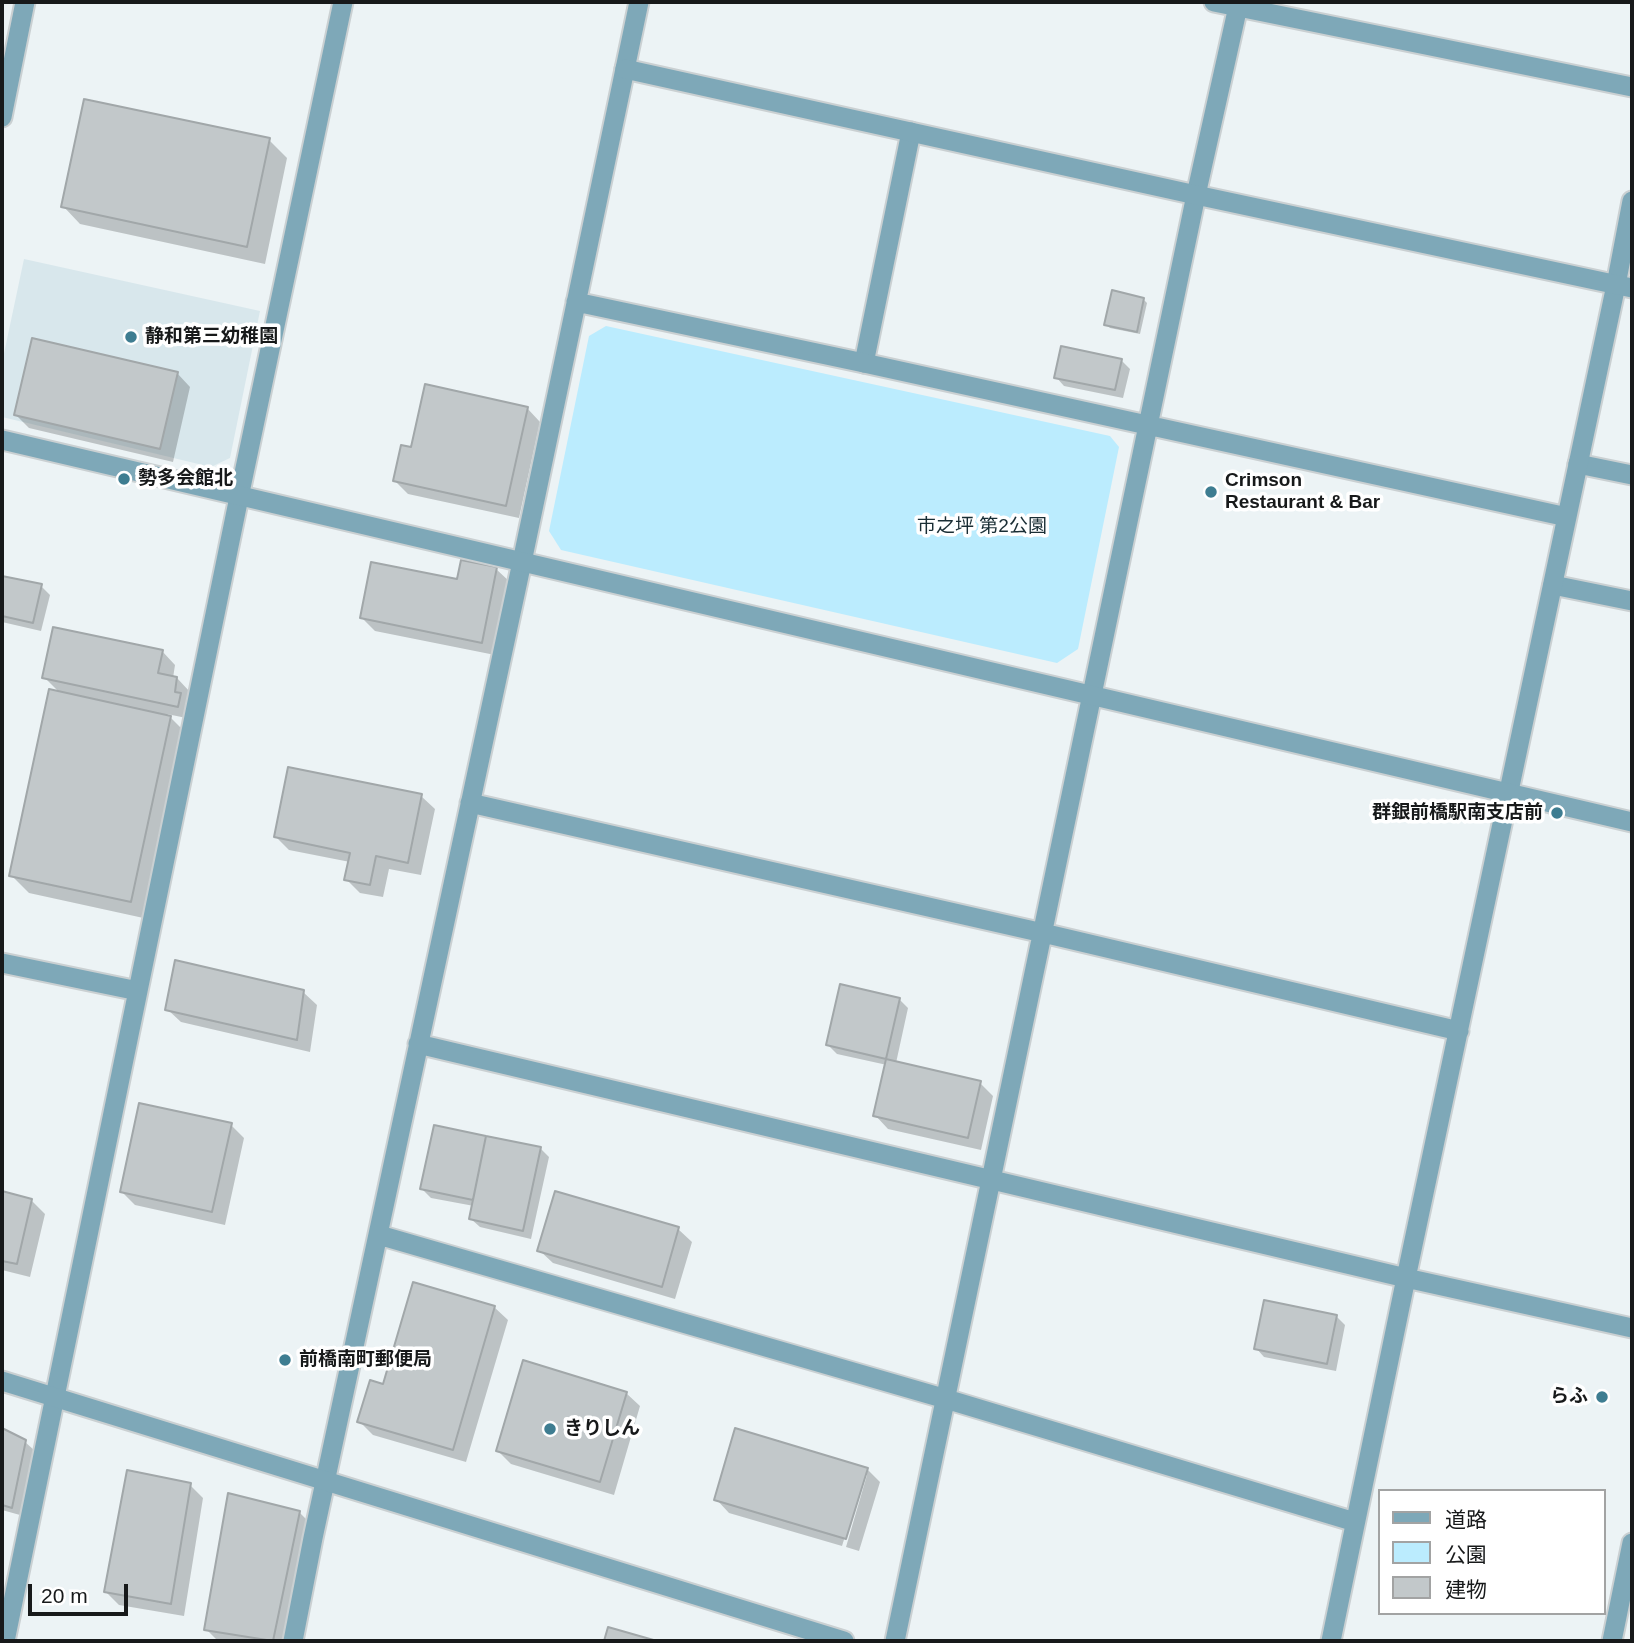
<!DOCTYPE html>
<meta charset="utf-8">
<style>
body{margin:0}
#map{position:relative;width:1634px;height:1643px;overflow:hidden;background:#ecf3f5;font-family:Arial,"Noto Sans JP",sans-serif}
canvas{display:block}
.frame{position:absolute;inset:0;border:4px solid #17191a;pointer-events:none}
.legend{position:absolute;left:1378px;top:1489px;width:228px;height:126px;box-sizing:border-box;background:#fff;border:2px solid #a2a3a3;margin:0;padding:9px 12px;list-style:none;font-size:21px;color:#17191a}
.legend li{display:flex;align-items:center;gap:14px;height:35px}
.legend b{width:35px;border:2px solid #a2a3a3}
.scale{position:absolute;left:28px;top:1584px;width:100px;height:32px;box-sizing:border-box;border:4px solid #17191a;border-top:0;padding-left:9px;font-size:21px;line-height:24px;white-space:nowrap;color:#17191a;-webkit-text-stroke:5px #fff;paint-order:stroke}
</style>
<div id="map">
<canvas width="1634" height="1643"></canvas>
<div class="frame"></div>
<ul class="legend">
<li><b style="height:9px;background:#7ea8b8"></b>道路</li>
<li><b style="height:19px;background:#bbecfe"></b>公園</li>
<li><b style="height:19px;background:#c2c8ca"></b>建物</li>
</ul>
<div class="scale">20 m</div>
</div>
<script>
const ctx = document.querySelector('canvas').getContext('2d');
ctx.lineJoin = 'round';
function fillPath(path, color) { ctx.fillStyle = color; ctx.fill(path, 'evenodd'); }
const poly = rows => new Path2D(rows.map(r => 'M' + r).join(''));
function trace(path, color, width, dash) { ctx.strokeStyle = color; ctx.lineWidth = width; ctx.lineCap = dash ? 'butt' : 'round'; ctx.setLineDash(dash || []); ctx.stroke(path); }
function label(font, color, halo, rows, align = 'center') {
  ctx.font = font + ' Arial,"Noto Sans JP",sans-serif'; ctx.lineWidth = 7; ctx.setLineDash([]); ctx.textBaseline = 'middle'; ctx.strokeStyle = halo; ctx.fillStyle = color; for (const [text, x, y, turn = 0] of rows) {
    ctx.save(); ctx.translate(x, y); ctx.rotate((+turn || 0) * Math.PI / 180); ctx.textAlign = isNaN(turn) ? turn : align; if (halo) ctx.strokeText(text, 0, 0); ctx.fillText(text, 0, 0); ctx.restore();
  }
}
fillPath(poly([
 [24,259,260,311,230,458,211,467,2,417,2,363]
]), '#d8e7ec');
fillPath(poly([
 [606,326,1110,436,1119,447,1078,649,1057,663,561,550,549,531,589,336]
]), '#bbecfe');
fillPath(poly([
 [269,140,287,158,265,264,80,224,63,206],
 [1143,299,1147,303,1140,334,1110,328,1106,324],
 [1121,360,1130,369,1123,398,1064,386,1056,377],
 [177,373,190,387,173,462,29,428,16,415],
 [527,408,540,422,519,518,408,494,395,481,413,449],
 [496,569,510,582,495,655,375,631,361,617],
 [2,578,41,586,50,595,41,631,2,622],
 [162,651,175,665,173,678,177,678,190,692,191,719,167,714,188,735,148,919,29,893,11,875,60,693,44,677],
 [421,796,435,809,421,875,389,869,383,897,360,893,346,879,350,862,289,850,275,836],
 [303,992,317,1005,310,1052,181,1022,167,1009],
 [899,999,908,1008,896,1063,980,1083,993,1096,981,1150,888,1129,875,1115,887,1065,837,1054,828,1045],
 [231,1125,244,1138,225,1225,135,1205,122,1192],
 [540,1148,549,1157,531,1239,480,1227,471,1219,474,1206,431,1198,422,1189],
 [2,1193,31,1200,45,1214,30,1277,2,1270],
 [678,1229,692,1242,675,1299,553,1263,539,1250],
 [494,1307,508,1320,466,1462,373,1435,359,1421,385,1386],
 [1337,1317,1345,1325,1336,1371,1264,1357,1256,1348],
 [626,1393,640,1406,614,1495,511,1464,498,1451],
 [2,1430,25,1442,34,1450,20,1515,2,1510],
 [867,1469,880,1482,859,1551,846,1547,867,1475,864,1475,842,1546,729,1513,716,1499],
 [190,1485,203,1498,184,1616,119,1605,106,1592],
 [299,1512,313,1526,288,1641,218,1641,206,1629]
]), '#0003');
const building = poly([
 [84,99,270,138,247,247,61,207,84,99],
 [1112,290,1144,298,1137,332,1104,325,1112,290],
 [32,338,178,372,160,449,14,415,32,338],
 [1061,346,1122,359,1115,390,1054,378,1061,346],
 [425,384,528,407,506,506,393,481,401,445,411,447,425,384],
 [461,560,497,567,482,643,360,618,371,562,457,579,461,560],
 [2,576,42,584,33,623,2,616,2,576],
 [53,627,163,650,158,673,177,677,175,692,181,693,178,707,42,678,53,627],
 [49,689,171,716,131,902,9,876,49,689],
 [288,767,422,794,408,863,376,856,370,885,344,880,350,853,274,837,288,767],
 [175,960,304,990,297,1040,165,1010,175,960],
 [840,984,900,998,886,1059,826,1045,840,984],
 [886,1059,981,1081,968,1138,873,1116,886,1059],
 [139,1103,232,1123,212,1212,120,1192,139,1103],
 [434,1125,486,1136,473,1200,420,1189,434,1125],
 [486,1136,541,1147,523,1231,469,1219,486,1136],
 [2,1191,32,1199,17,1264,2,1261,2,1191],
 [555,1191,679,1227,662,1287,537,1251,555,1191],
 [413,1282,495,1306,453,1450,357,1422,370,1380,383,1384,413,1282],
 [1264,1300,1337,1315,1327,1364,1254,1349,1264,1300],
 [523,1360,627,1392,600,1482,496,1451,523,1360],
 [2,1428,26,1440,12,1508,2,1505,2,1428],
 [735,1428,868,1468,846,1539,714,1500,735,1428],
 [127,1470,191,1483,171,1604,104,1592,127,1470],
 [228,1493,300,1511,273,1641,204,1630,228,1493],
 [608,1627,657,1641,604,1641,608,1627]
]);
fillPath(building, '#c2c8ca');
trace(building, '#a1a7a9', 2);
const service = poly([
 [864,363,911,132],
 [1578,464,1632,475],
 [1553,585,1632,601]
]);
const minor = poly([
 [1214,2,1632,87],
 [576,302,864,363,1567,517],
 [470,803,1043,933,1459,1031],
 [2,963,138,991],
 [418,1044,1406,1278,1632,1328],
 [379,1235,946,1399,1355,1522],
 [5,1641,239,497,343,2],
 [293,1641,313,1538,522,562,639,2],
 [895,1641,1196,195,1239,2],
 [1331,1641,1406,1278,1616,285,1632,201]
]);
const tertiary = poly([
 [625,69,1196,195,1632,288],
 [2,117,25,2],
 [2,440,1632,822],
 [2,1381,844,1641],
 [1612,1641,1632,1543]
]);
trace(service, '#cad0d2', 23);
trace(minor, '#cad0d2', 23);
trace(tertiary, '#cad0d2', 23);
trace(service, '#7ea8b8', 19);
trace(minor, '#7ea8b8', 19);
trace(tertiary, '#7ea8b8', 19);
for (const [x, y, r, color] of [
 [131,337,7,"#3e7d91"],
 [124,479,7,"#3e7d91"],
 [1211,492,7,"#3e7d91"],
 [1557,813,7,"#3e7d91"],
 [285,1360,7,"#3e7d91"],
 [1602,1397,7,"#3e7d91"],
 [550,1429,7,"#3e7d91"]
]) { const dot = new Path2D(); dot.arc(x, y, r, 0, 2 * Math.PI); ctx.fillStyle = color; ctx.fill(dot); trace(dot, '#fff', 2.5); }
label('bold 19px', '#17191a', '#fff', [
 ["静和第三幼稚園",145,337],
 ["勢多会館北",138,479],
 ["Crimson",1225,481],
 ["Restaurant & Bar",1225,503],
 ["群銀前橋駅南支店前",1543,813,"right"],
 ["前橋南町郵便局",299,1360],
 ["らふ",1588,1397,"right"],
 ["きりしん",564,1429]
], 'left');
label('19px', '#192d34', '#fff', [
 ["市之坪 第2公園",982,527]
]);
</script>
